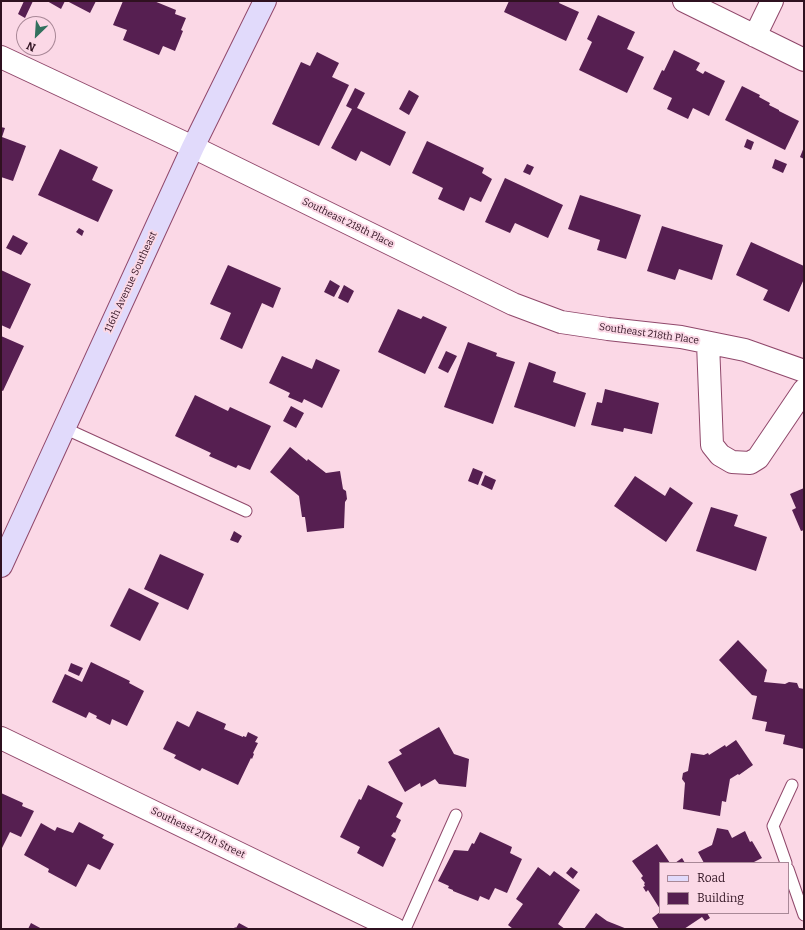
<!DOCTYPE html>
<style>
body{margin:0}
#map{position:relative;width:805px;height:930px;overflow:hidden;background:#fbd8e6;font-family:Bitter,serif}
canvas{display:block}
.frame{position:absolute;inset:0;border:2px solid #2f1120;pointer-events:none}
.legend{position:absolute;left:659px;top:862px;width:130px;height:52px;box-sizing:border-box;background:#fbd8e6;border:1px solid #a98897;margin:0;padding:5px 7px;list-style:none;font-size:12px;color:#2f1120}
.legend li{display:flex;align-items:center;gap:8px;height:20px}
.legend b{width:20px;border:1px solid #a98897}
.north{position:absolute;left:16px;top:16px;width:40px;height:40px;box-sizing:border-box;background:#fbd8e6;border:1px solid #a98897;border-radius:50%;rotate:205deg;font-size:11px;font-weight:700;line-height:16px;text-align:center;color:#2f1120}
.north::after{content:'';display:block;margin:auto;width:14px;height:18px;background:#32715e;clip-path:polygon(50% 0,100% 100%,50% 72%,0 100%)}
</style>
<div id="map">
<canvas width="805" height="930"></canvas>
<div class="frame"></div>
<ul class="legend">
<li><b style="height:5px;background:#e1dafb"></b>Road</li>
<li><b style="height:11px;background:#561f51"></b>Building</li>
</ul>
<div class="north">N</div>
</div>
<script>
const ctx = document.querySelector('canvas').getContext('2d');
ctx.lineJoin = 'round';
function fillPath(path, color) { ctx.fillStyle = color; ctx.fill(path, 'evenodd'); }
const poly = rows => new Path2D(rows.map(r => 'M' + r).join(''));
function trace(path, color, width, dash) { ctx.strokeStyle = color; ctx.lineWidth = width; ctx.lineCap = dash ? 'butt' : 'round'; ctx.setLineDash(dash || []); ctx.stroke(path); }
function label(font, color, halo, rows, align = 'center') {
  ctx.font = font + ' Bitter,serif'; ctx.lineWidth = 4; ctx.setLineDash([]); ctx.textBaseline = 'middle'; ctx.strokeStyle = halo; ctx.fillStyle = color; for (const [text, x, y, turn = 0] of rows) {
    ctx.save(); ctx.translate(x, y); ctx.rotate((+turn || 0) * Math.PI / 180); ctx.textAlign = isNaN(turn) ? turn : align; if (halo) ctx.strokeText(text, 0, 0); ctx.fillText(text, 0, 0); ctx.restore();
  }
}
fillPath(poly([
 [24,1,33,1,25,18,18,14],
 [47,1,65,1,61,9],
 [67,1,96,1,90,13],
 [123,1,154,1,176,10,175,14,186,18,181,30,183,31,175,51,163,46,159,55,123,40,127,30,113,25],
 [509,1,560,1,559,3,579,12,566,41,504,12],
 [598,15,635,32,627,49,644,57,627,93,579,70,592,42,587,39],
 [674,50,700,63,696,70,703,74,705,71,725,81,709,116,693,108,688,119,667,109,672,98,653,89,662,70,664,71],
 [317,52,339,63,332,77,349,85,319,146,272,124,301,62,310,66],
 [742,86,760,95,759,97,770,103,769,105,779,110,779,111,799,121,785,150,725,120],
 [355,88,365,93,357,108,406,132,390,166,361,151,356,161,331,148,352,109,346,106],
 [409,90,419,96,409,115,399,109],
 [1,127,5,128,2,137,26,146,13,181,1,177],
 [747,139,754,142,751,150,744,147],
 [427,141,484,168,482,173,492,179,481,202,470,197,464,211,438,199,443,188,412,173],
 [804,147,804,159,800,157],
 [60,149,98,167,92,180,113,190,98,222,38,195],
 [775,159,787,164,783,173,772,168],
 [527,164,534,167,530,175,523,172],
 [505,178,563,205,548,238,515,223,510,233,485,222],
 [580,195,641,215,626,259,597,250,600,240,568,229],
 [662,226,723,245,712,280,679,269,675,280,647,271],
 [79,228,84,231,82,236,76,232],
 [13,235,28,243,21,255,6,248],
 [751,242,804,266,804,279,789,312,763,300,768,290,736,275],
 [228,265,281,288,273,308,262,303,242,349,220,339,231,313,210,304],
 [1,270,31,284,10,329,1,325],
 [330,280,340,286,334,297,324,292],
 [344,285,354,291,348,303,338,298],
 [398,309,421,319,423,316,447,327,425,374,378,352],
 [1,336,24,346,3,391,1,390],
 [468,342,497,353,496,356,515,362,493,424,444,407],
 [446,351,457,356,448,373,438,368],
 [282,356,312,369,316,359,340,370,322,408,304,399,302,403,288,397,290,393,269,383],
 [529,362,556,372,553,382,586,393,575,427,514,407],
 [605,389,659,403,652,434,624,428,623,432,591,425,597,402,602,403],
 [195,395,228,411,230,407,271,426,250,470,238,465,236,468,209,456,211,453,175,436],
 [291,406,304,413,296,428,283,421],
 [290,447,307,461,308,459,326,473,340,471,343,489,346,491,347,499,345,502,344,528,307,532,305,517,302,517,299,496,270,472],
 [473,468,483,472,478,485,468,481],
 [485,475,496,480,492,490,481,485],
 [635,476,665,496,670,487,693,503,666,542,614,506],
 [804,488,804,530,801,531,792,510,796,508,790,494],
 [711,507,738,515,734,526,767,537,756,571,696,551],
 [234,531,242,536,238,543,230,540],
 [160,554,204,574,188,610,144,589],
 [129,588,159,603,140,641,110,626],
 [738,640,767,670,764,682,785,684,789,682,797,683,799,688,804,689,804,749,783,744,785,735,765,731,767,722,752,719,757,696,752,695,719,660],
 [91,662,130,681,129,683,144,691,127,726,112,719,110,725,96,718,97,716,89,712,86,718,52,702,65,674,82,682],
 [71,663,83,668,79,676,68,671],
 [197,711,226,724,224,729,243,737,243,736,246,737,248,732,258,737,255,742,258,743,253,753,254,754,252,759,251,758,238,785,202,768,200,771,174,758,176,755,163,749,177,721,189,727],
 [439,727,454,754,469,759,466,787,439,784,435,779,421,787,420,783,405,792,388,762,402,754,399,750],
 [736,740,753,765,739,775,738,774,730,779,726,802,722,801,720,816,683,809,685,783,682,779,683,773,688,771,691,753,704,755,708,753,709,755,725,745,726,747],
 [368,785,403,803,396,817,401,820,395,833,394,832,391,836,396,839,383,867,357,853,360,847,340,837,359,799,361,800],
 [1,793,23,803,22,806,34,811,21,837,10,832,1,850],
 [79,822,104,835,102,838,114,844,100,870,88,864,76,887,48,872,49,869,24,855,41,823,55,831,57,827,73,833],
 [717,828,728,830,732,838,745,831,750,842,752,841,762,858,754,862,755,863,704,863,698,852,712,845],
 [480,832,512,847,510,853,522,859,507,893,495,888,489,900,480,896,478,901,453,891,453,890,448,888,449,886,438,881,454,850,468,851,472,843,474,844],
 [657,844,670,863,660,863,660,909,648,890,646,892,643,887,645,886,644,884,645,883,641,878,643,876,632,861],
 [682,858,685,863,675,863],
 [538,867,550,876,554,871,580,890,558,924,565,929,513,929,508,925,523,904,516,899],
 [571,867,578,872,573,879,566,873],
 [660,912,707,913,710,918,705,921,702,917,684,929,659,929,652,918],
 [596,913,607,921,627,929,584,929],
 [31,923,42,929,28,929],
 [239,923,250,929,234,929,235,927,236,928]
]), '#561f51');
const lane = poly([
 [64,428,246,511],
 [786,863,773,826,792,785],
 [788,869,804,915],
 [405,929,456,815]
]);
const street = poly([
 [684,1,804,60],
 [755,36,772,1],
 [1,57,193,147,513,304,561,322,608,329,681,337,745,350,804,371],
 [708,343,712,445,720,455,732,462,750,463,758,458,804,390],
 [1,738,395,929]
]);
const secondary = poly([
 [1,566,193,147,265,1]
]);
trace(lane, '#90486b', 13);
trace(street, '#90486b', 24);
trace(secondary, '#90486b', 24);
trace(lane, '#fff', 11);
trace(street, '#fff', 22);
trace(secondary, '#e1dafb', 22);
label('10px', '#2f1120', '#fbd8e6', [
 ["Southeast 218th Place",348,223,26],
 ["116th Avenue Southeast",131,282,-65],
 ["Southeast 218th Place",649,334,8],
 ["Southeast 217th Street",198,833,26]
]);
</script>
